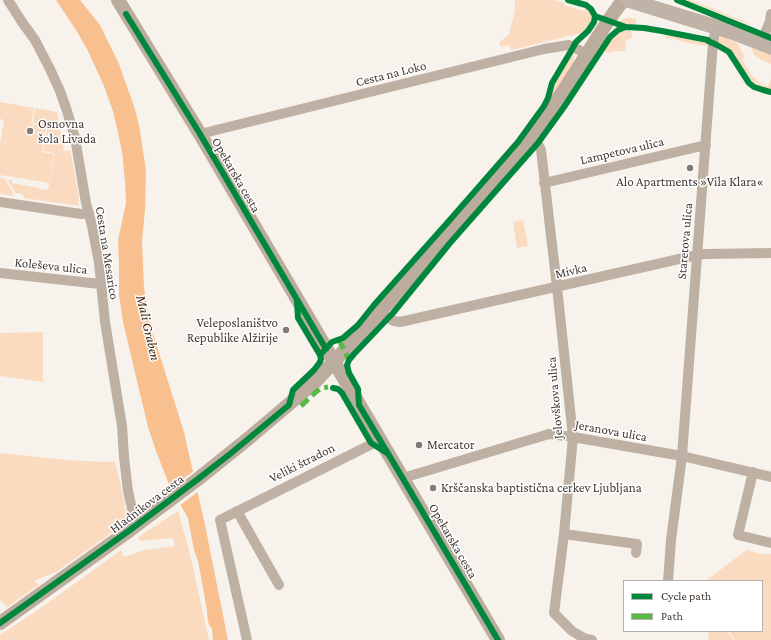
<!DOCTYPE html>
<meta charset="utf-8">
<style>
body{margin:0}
#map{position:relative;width:771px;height:640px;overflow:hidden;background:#f8f2ec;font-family:"Crimson Pro",serif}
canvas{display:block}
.legend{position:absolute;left:623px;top:580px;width:140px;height:52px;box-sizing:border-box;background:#fff;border:1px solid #b3b0ad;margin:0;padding:5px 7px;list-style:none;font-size:12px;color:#423933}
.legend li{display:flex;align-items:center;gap:8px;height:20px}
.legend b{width:20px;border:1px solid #b3b0ad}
</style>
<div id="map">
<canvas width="771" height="640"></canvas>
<ul class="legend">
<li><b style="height:5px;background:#00873e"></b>Cycle path</li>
<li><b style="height:5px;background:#58b947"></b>Path</li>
</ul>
</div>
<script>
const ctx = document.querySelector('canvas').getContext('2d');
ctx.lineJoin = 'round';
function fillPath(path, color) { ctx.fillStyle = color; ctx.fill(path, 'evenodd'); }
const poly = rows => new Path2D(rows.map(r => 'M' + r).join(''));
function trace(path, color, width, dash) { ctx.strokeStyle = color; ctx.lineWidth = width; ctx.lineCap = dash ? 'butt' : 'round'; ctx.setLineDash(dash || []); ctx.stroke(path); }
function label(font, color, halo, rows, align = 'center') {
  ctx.font = font + ' "Crimson Pro",serif'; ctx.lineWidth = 3; ctx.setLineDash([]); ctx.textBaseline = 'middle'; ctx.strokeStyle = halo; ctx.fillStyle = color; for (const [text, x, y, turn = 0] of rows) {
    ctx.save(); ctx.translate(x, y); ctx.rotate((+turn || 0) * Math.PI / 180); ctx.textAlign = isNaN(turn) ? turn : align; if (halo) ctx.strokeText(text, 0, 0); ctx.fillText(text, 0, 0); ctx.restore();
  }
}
fillPath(poly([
 [514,0,554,0,564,3,564,5,584,11,585,8,592,14,592,19,586,29,581,33,511,50,509,45,501,47,499,43,509,34,515,11,515,3],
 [686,0,691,0,751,24,750,25],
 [626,18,631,18,637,19,635,24,631,26,626,25,619,22,623,19],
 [631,30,632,38,626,40,625,51,617,51,609,53,603,51,610,40,618,33],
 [667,33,707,41,707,46,688,43,672,38,666,39],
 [721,37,725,37,734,41,738,44,745,57,742,59,749,71,752,76,761,84,768,87,771,79,771,90,760,86,753,82,730,50,717,41],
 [752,48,754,48,771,54,771,64,758,58,754,55,752,50],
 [573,53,574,58,573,64,544,111,550,98,554,83],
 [0,102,34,108,31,124,46,127,42,152,54,154,49,183,0,175,0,144,4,120,0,119],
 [35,108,57,112,64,151,70,150,72,159,79,197,78,198,79,206,24,198,22,194,15,193,8,181,8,180,12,180,12,183,39,188,39,189,48,190,55,153,43,151,48,126,33,123],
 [0,178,5,179,13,193,13,196,0,194],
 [523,220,528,246,517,248,513,222],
 [43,332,43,382,0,376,0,333],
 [0,453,66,460,106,462,114,461,117,469,124,501,127,522,56,572,34,581,39,585,7,607,0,600],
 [178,511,189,550,209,640,0,640,0,635,48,603,121,550,124,557,145,550,175,546,173,538,140,541,138,537],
 [747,550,761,554,771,554,771,640,735,640,729,631,762,631,762,581,705,581],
 [709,631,727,631,734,640,708,640]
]), '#fbdbbf');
fillPath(poly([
 [56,0,80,0,100,25,119,64,135,109,140,130,146,171,145,210,142,241,144,288,149,321,184,432,205,525,228,640,213,640,212,629,209,625,207,615,207,611,202,582,198,561,194,550,188,518,170,487,156,451,148,427,123,322,119,295,119,263,118,240,126,203,125,182,122,151,113,111,104,86,87,49,76,30]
]), '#f7c08e');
fillPath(poly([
 [195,470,199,491,179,506,169,490]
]), '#f8f2ec');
trace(poly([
 [8,0,22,22,35,40,50,69,60,91,67,111,75,138,86,203,92,226,99,263,105,322,122,426,124,457,128,491,132,509,138,524],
 [761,43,770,21,771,14],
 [200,134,544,49,569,45,587,54],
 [533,134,541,150,557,287,573,437,564,534,554,613,572,631,584,638,592,640],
 [544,183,706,145],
 [0,202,81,214,89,213],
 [0,273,100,284],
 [379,313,394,321,400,322,697,255,706,254,771,253],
 [753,472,738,535,771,543],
 [403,478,549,434,573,437,682,456,771,477],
 [237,511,279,585],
 [564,534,637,544,636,553],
 [668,581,671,540,682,456,713,43,716,27],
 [247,640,220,520,380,440]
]), '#beb1a4', 10);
trace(poly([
 [118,0,200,134,498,640],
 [0,623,130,530,198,479,249,438,315,382,379,313,524,147,564,90,608,21,623,0]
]), '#bcac9e', 14);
trace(poly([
 [628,0,732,32,771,47]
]), '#bfb3a8', 15);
trace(poly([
 [339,340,349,360],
 [301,406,317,391,322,388,328,387]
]), '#58b947', 5, [10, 5]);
trace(poly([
 [568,0,586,5,591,9,595,16,626,27,644,28,662,31,708,40,708,41,717,45,729,52,749,83,754,87,763,90,771,92],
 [677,0,771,38],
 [126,14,200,134,326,349],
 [320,355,332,342,343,338,358,325,374,305,448,222,518,142,544,106,548,98,552,83,571,51,576,42,588,31,594,22,595,16],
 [333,388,338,389,342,393,371,443,387,453],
 [0,623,130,530,198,479,230,454,289,405,293,390,314,370,320,362,321,359,320,355,298,318,297,301],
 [498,640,399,472,359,405,358,389,349,373,347,365,349,360,354,354,393,313,450,243,538,143,564,107,610,37,618,30,626,27]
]), '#00873e', 6);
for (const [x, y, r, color] of [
 [30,131,4,"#827a74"],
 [690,168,4,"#827a74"],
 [286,330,4,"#827a74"],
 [419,445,4,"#827a74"],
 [433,488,4,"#827a74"]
]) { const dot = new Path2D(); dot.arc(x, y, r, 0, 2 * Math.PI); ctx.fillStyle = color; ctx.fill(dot); trace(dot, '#fff', 1.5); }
label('13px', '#423933', '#fff', [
 ["Cesta na Loko",391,74,-14],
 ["Lampetova ulica",622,151,-13],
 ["Opekarska cesta",236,175,60],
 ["Staretova ulica",685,241,-85],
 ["Cesta na Mesarico",107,253,81],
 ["Koleševa ulica",51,266,6],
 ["Mivka",571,271,-13],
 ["Jelovškova ulica",555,398,-95],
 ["Jeranova ulica",611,431,10],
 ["Veliki štradon",302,463,-27],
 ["Hladnikova cesta",147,504,-37],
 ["Opekarska cesta",453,541,60]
]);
label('13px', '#423933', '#fff', [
 ["Osnovna",38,124],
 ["šola Livada",38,139],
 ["Alo Apartments »Vila Klara«",690,182,"center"],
 ["Veleposlaništvo",278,323,"right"],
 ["Republike Alžirije",278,338,"right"],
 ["Mercator",427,445],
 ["Krščanska baptistična cerkev Ljubljana",441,488]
], 'left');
label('italic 14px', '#432506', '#fff', [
 ["Mali Graben",148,328,77]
]);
</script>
